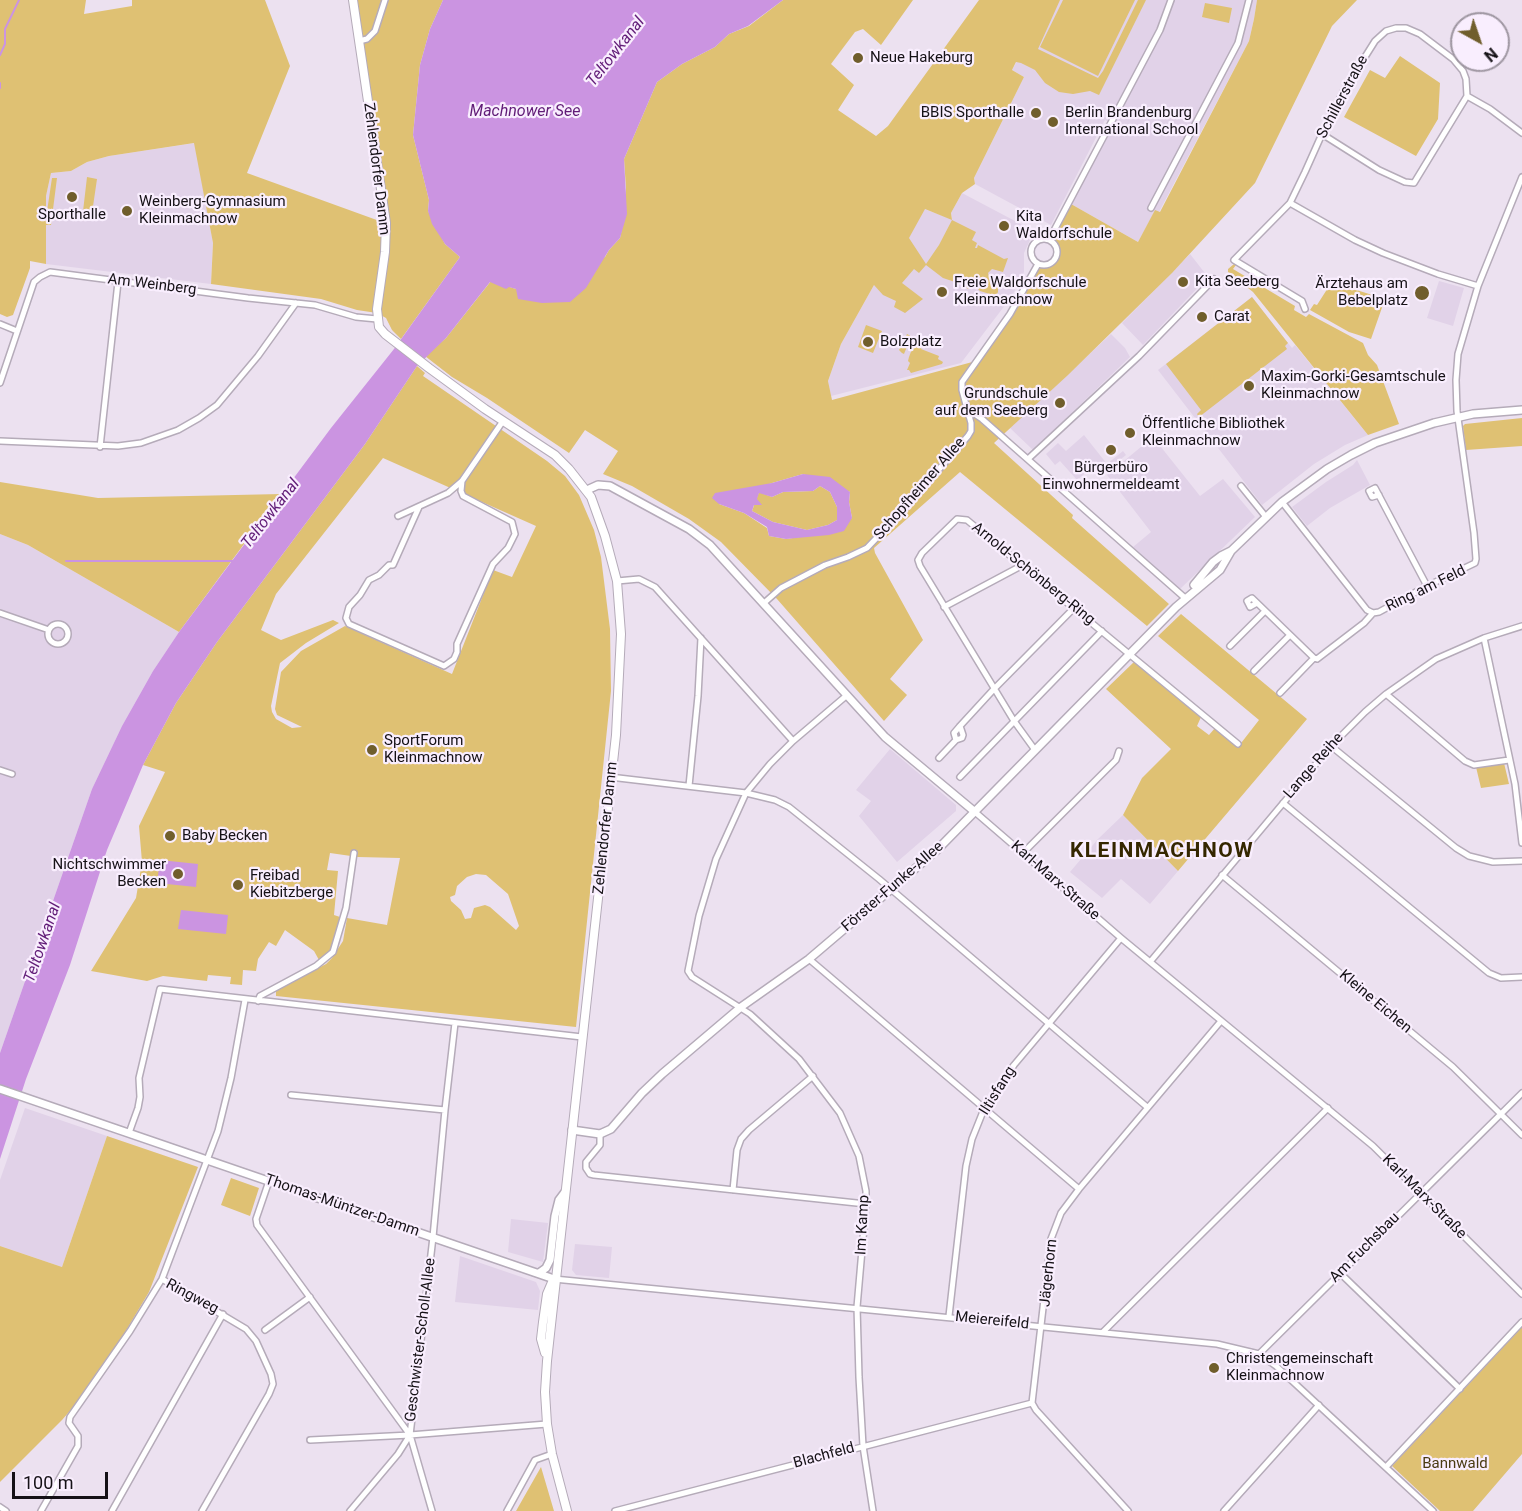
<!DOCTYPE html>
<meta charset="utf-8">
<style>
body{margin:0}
#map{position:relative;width:1522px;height:1511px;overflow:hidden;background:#ece1f0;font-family:Roboto,sans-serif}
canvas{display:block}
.north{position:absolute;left:1450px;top:12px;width:60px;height:60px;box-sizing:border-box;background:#f9eefe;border:2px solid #9e96a1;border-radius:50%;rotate:140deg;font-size:16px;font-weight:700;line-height:24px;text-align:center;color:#151116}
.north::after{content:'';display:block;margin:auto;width:21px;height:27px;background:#705e2c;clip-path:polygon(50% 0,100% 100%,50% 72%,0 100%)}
.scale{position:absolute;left:12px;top:1472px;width:96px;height:27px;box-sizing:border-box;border:3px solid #151116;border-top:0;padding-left:8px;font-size:18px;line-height:21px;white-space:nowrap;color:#151116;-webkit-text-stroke:4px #f9eefe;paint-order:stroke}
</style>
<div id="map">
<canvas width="1522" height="1511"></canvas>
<div class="north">N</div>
<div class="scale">100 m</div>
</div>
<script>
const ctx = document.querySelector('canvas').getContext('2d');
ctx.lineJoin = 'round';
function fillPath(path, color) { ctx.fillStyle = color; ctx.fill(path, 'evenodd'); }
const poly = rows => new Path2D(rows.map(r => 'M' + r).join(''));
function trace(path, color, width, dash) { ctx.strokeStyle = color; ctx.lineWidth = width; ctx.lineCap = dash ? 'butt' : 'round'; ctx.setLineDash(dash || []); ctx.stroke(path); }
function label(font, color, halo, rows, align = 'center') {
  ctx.font = font + ' Roboto,sans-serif'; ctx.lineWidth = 4.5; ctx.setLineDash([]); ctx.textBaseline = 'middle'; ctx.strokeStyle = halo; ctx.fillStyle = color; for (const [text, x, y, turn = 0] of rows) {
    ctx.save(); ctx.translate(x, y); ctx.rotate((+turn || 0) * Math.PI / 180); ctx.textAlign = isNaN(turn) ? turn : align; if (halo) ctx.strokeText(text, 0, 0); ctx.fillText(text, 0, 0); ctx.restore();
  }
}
fillPath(poly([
 [1052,0,1257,0,1254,19,1249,41,1159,212,1155,211,1138,242,1071,204,1113,124,1105,120,1051,225,975,184,974,178,1024,77,1012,70],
 [195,143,213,243,211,284,46,264,46,196,51,173,71,171,87,162,109,156],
 [962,193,1034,231,1024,253,1024,272,1012,296,961,363,831,396,828,381,841,344,874,285,881,287,924,209,952,219,951,213],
 [1190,254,1208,277,1143,345,1122,323],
 [1439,281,1464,288,1453,326,1427,318],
 [1252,297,1288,343,1292,348,1295,345,1368,435,1345,445,1314,464,1262,505,1158,370],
 [1111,334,1125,348,1130,357,1033,450,1010,428],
 [1084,435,1107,464,1123,451,1126,455,1101,475,1094,466,1077,480,1060,461,1055,465,1046,454,1058,443,1066,451],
 [1153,437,1200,496,1223,479,1255,517,1180,589,1133,547,1151,532,1107,475],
 [1357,460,1370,485,1330,508,1307,526,1292,507,1326,482,1353,465],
 [0,534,28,545,179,632,153,671,122,726,92,789,0,1053],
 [890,749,956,805,956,811,897,862,859,816,871,801,856,790],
 [1123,815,1178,871,1150,904,1121,879,1102,898,1070,872,1098,839],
 [25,1108,107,1136,62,1267,0,1246,0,1180],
 [511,1219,548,1223,543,1262,508,1252],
 [575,1244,612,1247,609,1278,576,1275,572,1270],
 [460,1256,536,1282,540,1291,538,1310,455,1302]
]), '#e1d2e8');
fillPath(poly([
 [0,0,86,0,84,14,132,6,132,0,265,0,290,66,247,173,385,223,353,0,443,0,430,29,420,65,413,135,429,200,428,211,445,244,460,257,401,339,392,330,386,318,377,313,357,310,321,299,211,284,213,243,194,143,109,156,87,162,71,171,51,173,46,196,46,218,52,178,57,178,51,225,46,225,46,264,30,261,30,268,13,315,7,317,0,314],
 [783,0,913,0,881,45,863,29,855,32,831,64,854,85,838,110,876,136,888,126,979,0,1060,0,1038,49,1098,78,1103,71,1138,0,1146,0,1099,95,1090,91,1073,94,1059,92,1045,83,1035,70,1021,63,1016,62,1012,70,1024,77,974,178,975,184,962,193,951,213,952,220,976,232,972,240,977,243,975,248,977,248,978,245,1004,259,1008,258,1003,272,992,269,988,273,990,279,998,278,998,292,996,296,980,291,973,284,968,289,964,285,943,278,926,265,919,273,914,269,902,283,923,299,905,313,894,307,896,301,883,295,874,285,841,344,828,381,832,400,976,361,1002,326,1038,264,1050,263,1055,257,1056,249,1049,240,1071,204,1138,242,1155,210,1160,212,1249,41,1254,19,1257,0,1357,0,1332,26,1255,183,1172,273,1068,375,994,443,1073,515,1072,518,1169,604,1147,626,960,472,874,548,875,553,923,640,890,679,907,695,884,721,777,599,721,542,689,519,632,486,603,474,618,451,585,430,569,453,487,398,452,377,425,356,446,338,491,281,516,289,605,257,609,250,620,238,622,228,626,188,624,159,657,82,682,64,715,47,729,34,749,26],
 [925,209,952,220,939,245,926,264,909,238],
 [803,474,850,492,849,502,852,518,806,536,786,539,769,536,767,528,744,513,719,504,772,483],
 [1063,0,1135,0,1098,76,1040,47],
 [1205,3,1232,8,1229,23,1202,17],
 [1400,56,1440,83,1438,119,1416,156,1344,117,1370,70,1385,78],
 [87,177,97,179,91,220,89,221,82,220],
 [1234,264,1236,265,1233,269,1295,306,1294,310,1306,317,1309,314,1363,343,1368,355,1377,365,1399,424,1368,435,1253,292,1228,272,1228,269],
 [1333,280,1347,287,1385,299,1371,339,1349,332,1310,310,1314,304,1317,305],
 [1252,297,1288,343,1285,346,1287,349,1199,417,1197,414,1201,410,1166,364],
 [866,325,882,331,873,353,858,347],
 [907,334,923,343,921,349,939,356,938,359,943,362,942,364,911,373,909,370,907,370,910,363,908,361,909,357,915,341,910,339,904,354,902,353,899,350],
 [417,366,425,373,423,376,547,461,565,476,579,495,594,530,601,557,610,629,611,691,576,1027,276,996,276,990,326,964,332,958,343,941,347,918,387,925,400,858,358,857,330,853,327,870,338,871,334,915,340,917,333,945,328,953,319,960,314,951,285,930,276,946,269,942,258,959,256,971,243,970,242,985,230,984,231,977,208,975,207,981,163,976,147,981,91,971,136,898,142,862,139,826,165,772,143,765,176,703,217,642,365,444],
 [383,458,536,526,512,577,493,570,452,674,345,626,301,651,281,672,275,709,277,715,302,727,292,728,276,719,272,712,271,706,280,663,306,643,339,623,333,620,281,640,261,630,276,594],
 [476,874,486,875,508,894,519,926,516,930,490,907,485,905,474,908,471,918,465,919,461,910,451,901,450,897,455,895,457,886,467,877],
 [1522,418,1522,446,1466,450,1463,426,1465,424],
 [0,482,98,498,281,494,179,632,28,545,0,534],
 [820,486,830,492,837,507,837,520,828,525,807,530,773,522,752,511,759,492,772,497,783,492,813,491],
 [1181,614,1307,719,1178,871,1123,815,1142,778,1171,749,1106,689,1134,662,1201,717,1197,726,1209,735,1215,728,1238,747,1259,720,1158,636],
 [1504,763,1509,784,1481,788,1476,767],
 [107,1136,198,1167,149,1292,124,1334,93,1378,89,1389,62,1420,0,1482,0,1246,62,1267],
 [231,1178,259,1188,250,1216,221,1205],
 [1522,1327,1522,1454,1473,1511,1440,1511,1392,1466],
 [541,1467,554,1511,516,1511]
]), '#dfc173');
fillPath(poly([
 [443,0,783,0,748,26,729,34,715,47,682,64,657,82,624,159,627,214,620,238,609,250,586,288,570,302,542,303,518,299,516,289,509,287,506,289,490,282,446,338,417,366,365,444,217,642,176,703,143,765,107,850,70,965,26,1079,0,1159,0,1053,92,789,122,726,153,671,179,632,331,428,394,349,460,257,445,244,432,224,428,211,429,200,413,135,420,65,430,29],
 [803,474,830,477,850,492,849,502,852,518,844,531,829,535,786,539,769,536,767,527,744,513,719,504,712,498,715,493,772,483],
 [820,486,830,492,837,507,837,520,828,525,807,530,773,522,752,511,754,505,762,505,757,499,759,493,772,497,783,492,813,491],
 [160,860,198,864,196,887,157,883],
 [181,910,228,915,226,934,178,929]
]), '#cb94e1');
trace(poly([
 [0,55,5,44,5,29,19,0],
 [0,83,0,88],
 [66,561,234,561]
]), '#cb94e1', 2);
const minor = poly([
 [359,41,367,39,375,31,385,0],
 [1467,96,1490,109,1522,133],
 [1290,203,1355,240,1383,253,1438,274,1478,286],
 [1151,208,1238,43,1249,0],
 '1031 252a13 13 0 1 1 26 0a13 13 0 1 1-26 0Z',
 [1049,240,1160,30,1171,0],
 [1305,309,1302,301,1234,260,1290,203,1305,172,1322,134,1343,92,1375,41,1386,31,1396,28,1406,28,1420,34,1453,59,1463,71,1466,79,1467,96,1414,183,1405,182,1379,170,1322,134],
 [0,324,17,331],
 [0,383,34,282,40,277,50,272,248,298,315,305,356,317,377,319],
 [968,413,973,413,982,419,1185,598],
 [0,441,118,446,141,443,178,430,199,418,217,405,258,356,296,303],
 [100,447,118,282],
 [1028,459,1139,356,1214,279],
 [1241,486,1266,517],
 [1379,495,1372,497,1369,491,1375,488,1427,586],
 [1282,502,1367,610,1373,613,1379,612,1427,586,1475,563,1476,559,1474,533,1457,411,1456,380,1458,354,1478,286,1522,177],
 [419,507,393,565,389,565,379,575,369,580,360,595,349,607,346,618,349,624,444,666,454,659,457,652,457,644,493,564,508,548,515,534,512,522,463,496,461,491,462,481],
 [398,516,448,493,462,481,503,421],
 [617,581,639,579,655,587,793,741],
 [764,603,781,588,825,565,848,557,867,548,907,506,968,436,971,431,971,423,962,390,962,382,1010,314,1038,264],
 [1257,603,1250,607,1247,601,1252,598,1314,658,1317,659,1364,623,1373,613],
 [944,607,1021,566],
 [0,613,49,630],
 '48 634a10 10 0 1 1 20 0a10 10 0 1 1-20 0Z',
 [1484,638,1515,784,1522,843],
 [1230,646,1265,611],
 [1254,671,1289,636],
 [1280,693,1314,658],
 [1386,694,1465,761,1474,765,1509,760],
 [846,696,793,741,770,764,746,793,716,859,699,916,688,971,692,977,750,1014,799,1059,840,1113,859,1156,866,1191,866,1204,857,1307,859,1377,863,1446,873,1511],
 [960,726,963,735,962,738,956,740,954,733,960,726,994,689,1074,608],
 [1331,746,1456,848,1469,856,1493,862,1522,861],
 [1035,750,1014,721,920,566,918,560,922,553,957,519,967,520,1238,744],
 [939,758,956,740],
 [0,770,12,774],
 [610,777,746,793,775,800,789,807,879,879,1147,1107],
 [960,777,1102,631],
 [689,786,698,696,701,638],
 [1283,803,1489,973,1501,978,1522,977],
 [975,812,1121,938,1373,1146,1522,1294],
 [1023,853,1116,760,1119,751],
 [1222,875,1453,1067,1522,1135],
 [809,959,1079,1189],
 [1150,962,1331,746,1365,712,1386,694,1436,659,1484,638,1522,626],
 [258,1001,260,996,316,966,333,952,346,908,354,853],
 [291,1095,445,1110],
 [129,1133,138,1108,140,1097,139,1078,160,989,582,1037],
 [600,1134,600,1145,586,1162,586,1168,590,1174,594,1175,866,1204],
 [269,1181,256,1219,257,1225,410,1435],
 [733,1190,737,1150,741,1139,749,1130,813,1076],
 [1340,1273,1460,1389],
 [162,1279,246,1329,256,1341,271,1374,273,1384,269,1394,202,1511],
 [554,1279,1217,1344,1259,1354,1276,1366,1433,1511],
 [949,1316,966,1166,972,1139,984,1109,1014,1065,1121,938],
 [265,1330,310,1297],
 [1103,1332,1328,1108],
 [1259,1354,1522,1093],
 [310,1440,410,1435,547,1424],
 [1386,1467,1522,1322],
 [0,1507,6,1511],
 [41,1511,78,1446,78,1436,69,1423,70,1417,130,1331,162,1279,218,1131,231,1078,245,1000],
 [112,1511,223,1314],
 [350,1511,398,1454,410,1435],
 [432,1511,410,1435,433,1237,445,1110,455,1023],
 [507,1511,535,1460,552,1454],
 [615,1511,1032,1403],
 [1128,1511,1036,1410,1032,1403,1051,1239,1061,1213,1079,1189,1221,1021],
 [1224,1511,1319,1405]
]);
const tertiary = poly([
 [587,490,598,485,610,486,689,529,710,545,885,737,975,812],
 [1194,585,1213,562,1221,556,1231,551,1282,502,1327,469,1351,455,1375,443,1434,423,1473,414,1522,410],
 [0,1089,554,1279],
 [572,1130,600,1134,611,1129,642,1093,662,1074,741,1007,809,959,937,850,1176,607,1220,570,1231,551],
 [539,1273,546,1268,550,1260,555,1216,559,1200,565,1192]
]);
const secondary = poly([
 [353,0,386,223,385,252,377,309,379,327,385,334,429,368,485,409,555,455,569,469,591,497,605,536,617,581,621,634,616,735,547,1361,545,1392,547,1424,552,1454,567,1511],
 [545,1353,541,1339,543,1322,547,1294,553,1280]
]);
trace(minor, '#b5abb9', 8);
trace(tertiary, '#b5abb9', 10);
trace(secondary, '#b5abb9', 10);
trace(minor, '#fff', 5);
trace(tertiary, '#fff', 7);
trace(secondary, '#fff', 8);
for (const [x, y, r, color] of [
 [858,58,6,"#705e2c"],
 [1036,113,6,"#705e2c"],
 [1053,122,6,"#705e2c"],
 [72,197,6,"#705e2c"],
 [127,211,6,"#705e2c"],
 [1004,226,6,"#705e2c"],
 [1183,282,6,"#705e2c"],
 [942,292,6,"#705e2c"],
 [1422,293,8,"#705e2c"],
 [1202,317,6,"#705e2c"],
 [868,342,6,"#705e2c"],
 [1249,386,6,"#705e2c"],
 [1060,403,6,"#705e2c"],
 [1130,433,6,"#705e2c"],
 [1111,450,6,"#705e2c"],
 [372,750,6,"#705e2c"],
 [170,836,6,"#705e2c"],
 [178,874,6,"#705e2c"],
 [238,885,6,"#705e2c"],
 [1214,1368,6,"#705e2c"]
]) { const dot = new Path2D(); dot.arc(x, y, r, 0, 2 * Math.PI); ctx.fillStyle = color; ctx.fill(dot); trace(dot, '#f9eefe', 2); }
label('15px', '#151116', '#f9eefe', [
 ["Neue Hakeburg",870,58],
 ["BBIS Sporthalle",1024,113,"right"],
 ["Berlin Brandenburg",1065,113],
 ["International School",1065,130],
 ["Weinberg-Gymnasium",139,202],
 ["Kleinmachnow",139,219],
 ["Sporthalle",72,215,"center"],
 ["Kita",1016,217],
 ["Waldorfschule",1016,234],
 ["Kita Seeberg",1195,282],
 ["Freie Waldorfschule",954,283],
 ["Kleinmachnow",954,300],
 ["Ärztehaus am",1408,284,"right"],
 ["Bebelplatz",1408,301,"right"],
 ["Carat",1214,317],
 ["Bolzplatz",880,342],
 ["Maxim-Gorki-Gesamtschule",1261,377],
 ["Kleinmachnow",1261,394],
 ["Grundschule",1048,394,"right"],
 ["auf dem Seeberg",1048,411,"right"],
 ["Öffentliche Bibliothek",1142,424],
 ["Kleinmachnow",1142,441],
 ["Bürgerbüro",1111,468,"center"],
 ["Einwohnermeldeamt",1111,485,"center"],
 ["SportForum",384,741],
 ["Kleinmachnow",384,758],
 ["Baby Becken",182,836],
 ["Nichtschwimmer",166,865,"right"],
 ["Becken",166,882,"right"],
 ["Freibad",250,876],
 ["Kiebitzberge",250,893],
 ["Christengemeinschaft",1226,1359],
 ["Kleinmachnow",1226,1376]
], 'left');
label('15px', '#151116', '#f9eefe', [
 ["Schillerstraße",1343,97,-62],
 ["Zehlendorfer Damm",376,169,83],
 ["Am Weinberg",152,285,7],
 ["Schopfheimer Allee",920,489,-49],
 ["Arnold-Schönberg-Ring",1033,574,39],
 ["Ring am Feld",1426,589,-26],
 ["Lange Reihe",1314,766,-49],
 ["Zehlendorfer Damm",606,828,-84],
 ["Karl-Marx-Straße",1055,881,41],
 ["Förster-Funke-Allee",893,887,-41],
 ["Kleine Eichen",1375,1002,40],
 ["Iltisfang",998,1091,-58],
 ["Karl-Marx-Straße",1424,1197,45],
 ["Thomas-Müntzer-Damm",342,1206,19],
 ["Im Kamp",863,1225,-87],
 ["Am Fuchsbau",1365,1248,-45],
 ["Jägerhorn",1049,1273,-84],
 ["Ringweg",192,1297,28],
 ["Meiereifeld",992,1321,6],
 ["Geschwister-Scholl-Allee",421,1340,-83],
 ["Blachfeld",824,1456,-15]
]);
label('15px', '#4a3b12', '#f9eefe', [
 ["Bannwald",1455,1464]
]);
label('italic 16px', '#611c77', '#f9eefe', [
 ["Teltowkanal",616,52,-52],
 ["Machnower See",525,112],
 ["Teltowkanal",271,514,-52],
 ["Teltowkanal",43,943,-71]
]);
ctx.letterSpacing = '1.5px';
label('bold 21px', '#352700', '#f9eefe', [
 ["KLEINMACHNOW",1162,852]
]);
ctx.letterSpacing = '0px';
</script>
